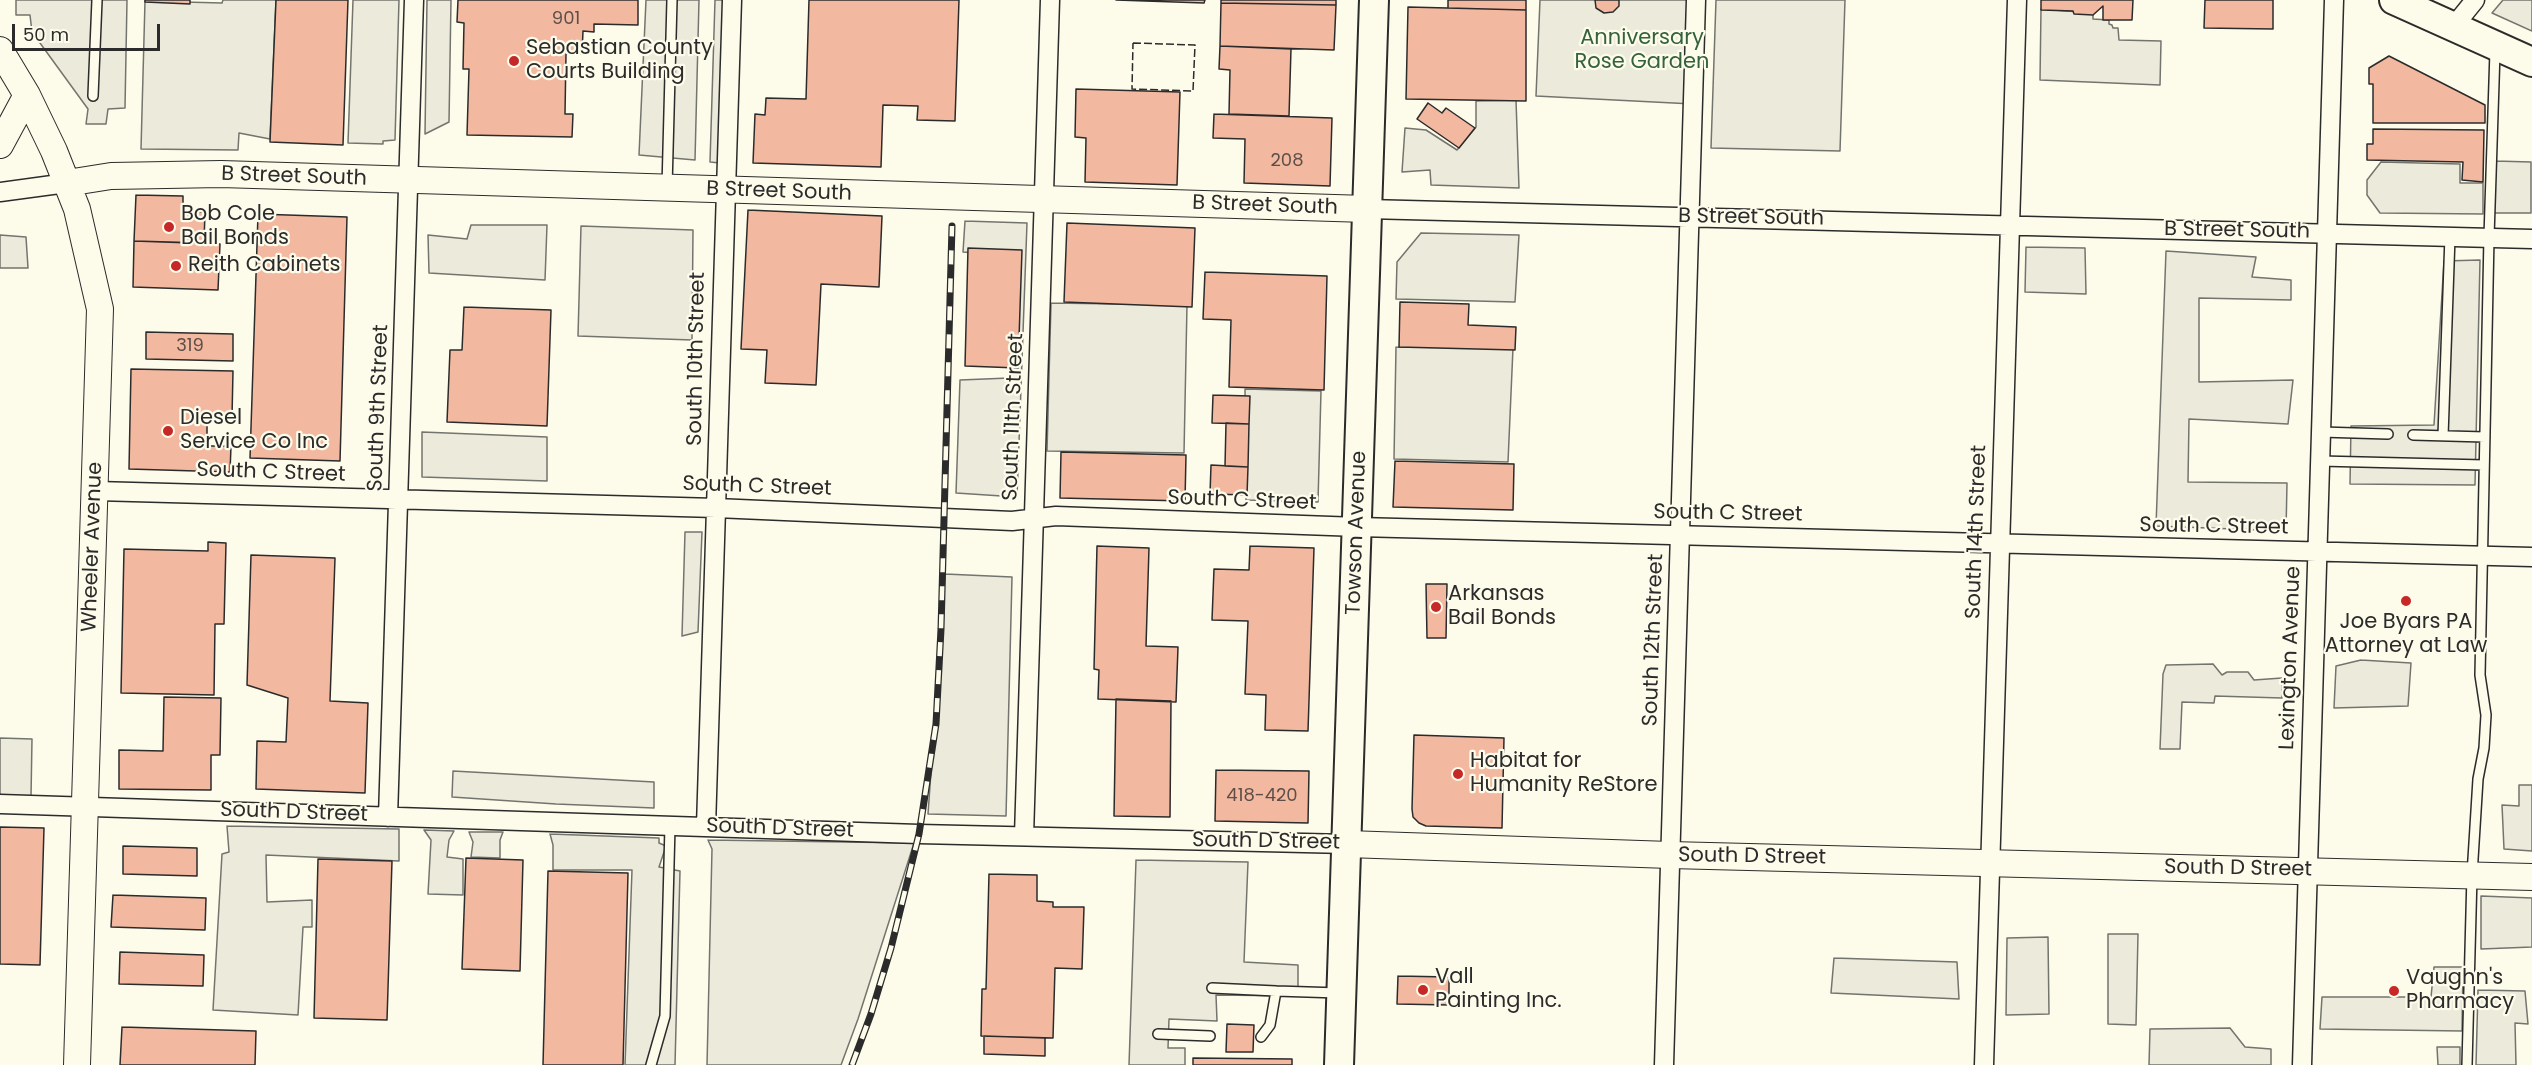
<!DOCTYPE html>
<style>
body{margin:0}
#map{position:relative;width:2532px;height:1065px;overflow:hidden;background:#fdfbea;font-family:Poppins,sans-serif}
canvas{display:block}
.scale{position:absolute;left:12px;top:24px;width:148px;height:27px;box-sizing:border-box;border:3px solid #2b2b2b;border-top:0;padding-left:8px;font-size:18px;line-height:21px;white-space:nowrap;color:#2b2b2b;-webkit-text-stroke:4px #fdfbea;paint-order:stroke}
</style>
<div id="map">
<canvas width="2532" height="1065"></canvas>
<div class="scale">50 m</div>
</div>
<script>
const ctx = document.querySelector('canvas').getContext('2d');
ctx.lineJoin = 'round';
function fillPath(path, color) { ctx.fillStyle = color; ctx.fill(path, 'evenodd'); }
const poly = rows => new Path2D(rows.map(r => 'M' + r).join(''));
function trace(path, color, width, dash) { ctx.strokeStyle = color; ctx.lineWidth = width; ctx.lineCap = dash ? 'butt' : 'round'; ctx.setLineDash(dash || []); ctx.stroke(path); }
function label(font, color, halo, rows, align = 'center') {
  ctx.font = font + ' Poppins,sans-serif'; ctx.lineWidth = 4.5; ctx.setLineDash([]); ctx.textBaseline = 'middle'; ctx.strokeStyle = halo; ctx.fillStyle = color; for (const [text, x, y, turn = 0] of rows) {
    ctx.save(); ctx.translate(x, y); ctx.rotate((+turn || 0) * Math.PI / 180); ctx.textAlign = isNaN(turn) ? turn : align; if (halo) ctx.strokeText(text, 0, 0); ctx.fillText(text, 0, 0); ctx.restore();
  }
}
const green = poly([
 [1540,0,1696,0,1693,104,1536,96,1540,0]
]);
fillPath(green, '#ecebdb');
trace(green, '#74746e', 1.5);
const parking = poly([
 [16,0,127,0,125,108,108,109,106,124,86,124,88,109,32,32,30,15,16,15,16,0],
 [223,0,276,0,270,139,239,133,238,150,141,149,145,1,222,3,223,0],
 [353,0,399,0,395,140,383,141,383,144,348,143,353,0],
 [427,0,451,0,449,122,425,134,427,0],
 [646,0,699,0,695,160,639,155,646,0],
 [715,0,725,0,720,163,710,162,715,0],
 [1716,0,1845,0,1840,151,1711,148,1716,0],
 [2503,0,2532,0,2532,31,2492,13,2503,0],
 [2041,9,2093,13,2093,19,2109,20,2109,24,2112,25,2113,28,2118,28,2119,40,2161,41,2160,85,2040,80,2041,9],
 [1516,100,1519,188,1431,185,1430,170,1402,172,1405,128,1426,130,1457,150,1476,127,1476,101,1516,100],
 [2495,161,2531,162,2531,213,2493,213,2495,161],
 [2381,162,2460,164,2460,183,2483,183,2483,214,2380,213,2367,195,2367,180,2381,162],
 [965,221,1027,223,1017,497,956,493,960,380,1009,378,1011,256,963,252,965,221],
 [471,225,547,225,545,280,429,273,428,235,467,239,471,225],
 [581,226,693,230,692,340,578,336,581,226],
 [1421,233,1519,235,1515,302,1396,299,1397,262,1421,233],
 [0,235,26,237,28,268,0,268,0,235],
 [2026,247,2085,248,2086,294,2025,292,2026,247],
 [2166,251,2256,257,2252,277,2291,280,2291,300,2199,298,2199,382,2293,380,2288,424,2189,419,2188,482,2287,483,2286,531,2156,526,2166,251],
 [2480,260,2475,485,2350,484,2351,426,2434,425,2444,261,2480,260],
 [1051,303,1187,305,1184,453,1047,451,1051,303],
 [1396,347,1513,348,1508,462,1394,459,1396,347],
 [1245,389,1321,391,1318,502,1246,500,1245,389],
 [422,432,547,437,547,481,422,477,422,432],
 [685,532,702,532,698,632,682,636,685,532],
 [945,574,1012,577,1006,816,928,814,945,574],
 [2361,660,2411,663,2408,706,2334,708,2336,666,2361,660],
 [2213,664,2222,675,2227,672,2248,672,2254,680,2282,678,2282,698,2215,696,2214,703,2182,702,2180,749,2160,749,2163,674,2166,665,2213,664],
 [0,738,32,739,31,797,0,796,0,738],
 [453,771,654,782,654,808,556,804,452,797,453,771],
 [2519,785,2532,785,2532,851,2504,849,2502,805,2519,806,2519,785],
 [227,826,399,829,399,861,266,855,267,902,312,900,312,927,303,927,298,1015,213,1010,222,854,229,852,227,826],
 [424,830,454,831,449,840,447,857,463,859,463,895,428,894,431,840,424,830],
 [469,832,503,832,500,840,500,858,471,857,473,842,469,832],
 [550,834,659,838,659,843,666,846,659,867,680,871,675,1065,625,1065,632,870,553,870,553,845,550,834],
 [708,840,914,843,858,1019,841,1065,707,1065,712,849,708,840],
 [1136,860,1248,862,1244,962,1298,965,1298,996,1216,995,1217,1021,1169,1019,1168,1048,1185,1048,1185,1065,1129,1065,1136,860],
 [2481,896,2532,898,2532,947,2481,949,2481,896],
 [2108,934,2138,934,2136,1025,2108,1024,2108,934],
 [2048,937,2049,1014,2006,1015,2007,938,2048,937],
 [1834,958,1957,962,1959,999,1831,993,1834,958],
 [2434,967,2463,967,2462,1031,2320,1029,2322,997,2431,997,2434,967],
 [2478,990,2525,991,2528,1024,2515,1023,2516,1065,2476,1065,2478,990],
 [2230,1028,2245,1047,2271,1049,2271,1065,2149,1065,2150,1029,2230,1028],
 [2437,1047,2460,1047,2460,1065,2438,1065,2437,1047]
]);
fillPath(parking, '#eceadb');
trace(parking, '#74746e', 1.5);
const building = poly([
 [145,0,190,0,190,4,145,2,145,0],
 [276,0,348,0,343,145,270,142,276,0],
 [458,0,638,0,638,25,594,24,594,32,583,31,582,54,566,54,565,114,573,114,572,137,467,135,469,69,463,69,464,23,457,22,458,0],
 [809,0,959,0,955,121,917,120,918,106,883,105,881,167,753,163,755,114,765,115,766,98,806,99,809,0],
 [1116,0,1205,0,1204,3,1116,0],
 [1221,0,1336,0,1336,5,1221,3,1221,0],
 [1448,0,1526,0,1526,10,1448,8,1448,0],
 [1595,0,1619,0,1619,6,1613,12,1604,13,1596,8,1595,0],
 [2041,0,2133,0,2132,20,2103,20,2103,6,2093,15,2074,14,2073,11,2041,10,2041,0],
 [2205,0,2273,0,2273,29,2204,28,2205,0],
 [1221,3,1336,5,1334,50,1220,46,1221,3],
 [1408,7,1526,10,1526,101,1406,99,1408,7],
 [1220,46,1291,49,1289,116,1229,114,1230,70,1219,69,1220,46],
 [2389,56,2485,105,2485,123,2373,123,2373,84,2369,84,2369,68,2389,56],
 [1076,89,1180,92,1177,185,1085,182,1086,138,1075,137,1076,89],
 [1428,103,1442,113,1446,108,1475,128,1459,148,1417,119,1428,103],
 [1214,114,1332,118,1330,186,1244,183,1245,139,1213,138,1214,114],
 [2373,129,2484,130,2483,182,2462,180,2463,162,2367,160,2367,144,2373,144,2373,129],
 [136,195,183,196,183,211,205,212,204,243,134,241,136,195],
 [748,210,882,216,879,287,821,284,816,385,765,383,767,350,741,349,748,210],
 [258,214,347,217,340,461,250,458,258,214],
 [1067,223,1195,228,1192,307,1064,302,1067,223],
 [134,241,220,244,218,290,133,287,134,241],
 [968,248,1022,250,1018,368,965,366,968,248],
 [1205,272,1327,276,1324,390,1229,387,1231,320,1203,319,1205,272],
 [1400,302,1469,304,1468,325,1516,327,1515,350,1399,347,1400,302],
 [464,307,551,310,547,426,447,422,450,350,462,350,464,307],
 [146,332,233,334,233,361,146,359,146,332],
 [131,369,233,371,232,417,207,416,207,446,231,446,230,472,129,469,131,369],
 [1213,395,1250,396,1249,424,1212,423,1213,395],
 [1226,423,1249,424,1248,467,1225,466,1226,423],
 [1061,452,1186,455,1185,501,1060,498,1061,452],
 [1395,461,1514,464,1513,510,1393,507,1395,461],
 [1211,465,1248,467,1247,495,1210,494,1211,465],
 [208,542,226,543,224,624,215,624,214,695,121,693,124,549,208,551,208,542],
 [1097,546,1149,548,1146,646,1178,647,1176,702,1098,699,1099,670,1094,669,1097,546],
 [1250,546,1314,548,1308,731,1265,730,1266,695,1245,694,1248,621,1212,620,1214,569,1249,570,1250,546],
 [251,555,335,558,330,701,368,703,365,793,256,789,257,741,286,742,288,698,247,685,251,555],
 [1426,584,1447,584,1446,638,1427,638,1426,584],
 [164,697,221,698,220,755,211,755,211,790,119,789,119,750,163,751,164,697],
 [1116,699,1171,701,1170,817,1114,816,1116,699],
 [1414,735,1504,738,1502,828,1426,826,1419,823,1413,817,1412,809,1414,735],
 [1216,770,1309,771,1308,823,1215,821,1216,770],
 [0,827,44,828,40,965,0,964,0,827],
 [123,846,197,848,197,876,123,874,123,846],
 [466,858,523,860,520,971,462,969,466,858],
 [318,859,392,861,387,1020,314,1018,318,859],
 [548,871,628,873,623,1065,543,1065,548,871],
 [989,874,1037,875,1037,901,1053,902,1053,907,1084,907,1082,969,1055,968,1053,1038,981,1036,982,989,986,989,989,874],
 [113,895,206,898,205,930,111,927,113,895],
 [120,952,204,955,203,986,119,984,120,952],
 [1398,976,1449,977,1449,1005,1397,1004,1398,976],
 [1227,1024,1254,1025,1253,1052,1226,1052,1227,1024],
 [122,1027,256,1031,255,1065,120,1065,122,1027],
 [984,1036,1045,1038,1045,1056,984,1054,984,1036],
 [1193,1058,1292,1059,1292,1065,1193,1065,1193,1058]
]);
fillPath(building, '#f2b8a0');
trace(building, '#2b2b2b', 1.5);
const lane = poly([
 [93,96,97,0],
 [667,187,672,0],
 [2321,432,2388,434],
 [2413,435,2485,437],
 [2443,436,2450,236],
 [2320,461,2484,465],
 [1212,988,1276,991],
 [1158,1034,1210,1036],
 [1261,1037,1270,1025,1276,991,1339,993],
 [651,1065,665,1016,670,826],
 [2467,1065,2472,875,2478,779,2484,748,2486,715,2480,675,2489,237,2495,51]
]);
const street = poly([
 [2454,26,2475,0],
 [0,192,67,183],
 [1367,209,2532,239],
 [96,491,716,508,1012,521,1056,516,1358,527,2532,557],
 [0,804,919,834,1347,844],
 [388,817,414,0],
 [706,827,732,0],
 [1024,836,1050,0],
 [1664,1065,1696,0],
 [1984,1065,2017,0],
 [2302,1065,2334,0]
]);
const secondary = poly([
 [0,50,27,95,54,151,77,209,100,309,77,1065],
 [0,145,27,95],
 [67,183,111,176,221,174,1367,209],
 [1347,844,1670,855,2532,877]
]);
const primary = poly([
 [2394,0,2532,62],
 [1339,1065,1374,0]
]);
trace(lane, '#2b2b2b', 12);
trace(street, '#2b2b2b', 21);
trace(secondary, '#2b2b2b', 28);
trace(primary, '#2b2b2b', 32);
trace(lane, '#fdfbea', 9);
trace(street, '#fdfbea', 18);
trace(secondary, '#fdfbea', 26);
trace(primary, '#fdfbea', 28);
const rail = poly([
 [852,1065,871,1014,891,948,919,834,936,724,941,629,952,226]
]);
trace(rail, '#2b2b2b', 7);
trace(rail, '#fdfbea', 4.5, [14]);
trace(poly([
 [1133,43,1195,45,1193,91,1132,89,1133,43]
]), '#2b2b2b', 1.5, [8, 3]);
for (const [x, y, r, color] of [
 [514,61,6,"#c62828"],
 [169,227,6,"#c62828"],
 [176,266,6,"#c62828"],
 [168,431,6,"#c62828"],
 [2406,601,6,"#c62828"],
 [1436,607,6,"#c62828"],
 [1458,774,6,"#c62828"],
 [1423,990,6,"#c62828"],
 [2394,991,6,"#c62828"]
]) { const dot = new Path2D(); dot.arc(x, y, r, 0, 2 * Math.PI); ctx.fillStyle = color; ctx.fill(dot); trace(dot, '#fdfbea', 2); }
label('18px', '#5d4e48', null, [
 ["901",566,19],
 ["208",1287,161],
 ["319",190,346],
 ["418-420",1262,796]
]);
label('21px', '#34623c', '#fdfbea', [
 ["Anniversary",1642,39],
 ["Rose Garden",1642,63]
]);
label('21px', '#2b2b2b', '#fdfbea', [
 ["Sebastian County",526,49],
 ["Courts Building",526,73],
 ["Bob Cole",181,215],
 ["Bail Bonds",181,239],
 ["Reith Cabinets",188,266],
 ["Diesel",180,419],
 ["Service Co Inc",180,443],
 ["Arkansas",1448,595],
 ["Bail Bonds",1448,619],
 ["Joe Byars PA",2406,623,"center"],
 ["Attorney at Law",2406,647,"center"],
 ["Habitat for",1470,762],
 ["Humanity ReStore",1470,786],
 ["Vall",1435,978],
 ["Painting Inc.",1435,1002],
 ["Vaughn's",2406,979],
 ["Pharmacy",2406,1003]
], 'left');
label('21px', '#2b2b2b', '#fdfbea', [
 ["B Street South",294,177,2],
 ["B Street South",779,192,2],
 ["B Street South",1265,206,2],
 ["B Street South",1751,218,1],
 ["B Street South",2237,231,1],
 ["South 10th Street",697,359,-89],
 ["South 9th Street",379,408,-88],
 ["South 11th Street",1014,417,-88],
 ["South C Street",271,473,2],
 ["South C Street",757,487,2],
 ["South C Street",1242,501,2],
 ["South C Street",1728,514,1],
 ["South C Street",2214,527,1],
 ["South 14th Street",1977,532,-88],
 ["Towson Avenue",1357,533,-88],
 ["Wheeler Avenue",93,547,-88],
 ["South 12th Street",1654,640,-88],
 ["Lexington Avenue",2291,658,-88],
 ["South D Street",294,813,2],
 ["South D Street",780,829,2],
 ["South D Street",1266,842,1],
 ["South D Street",1752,857,1],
 ["South D Street",2238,869,1]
]);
</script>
